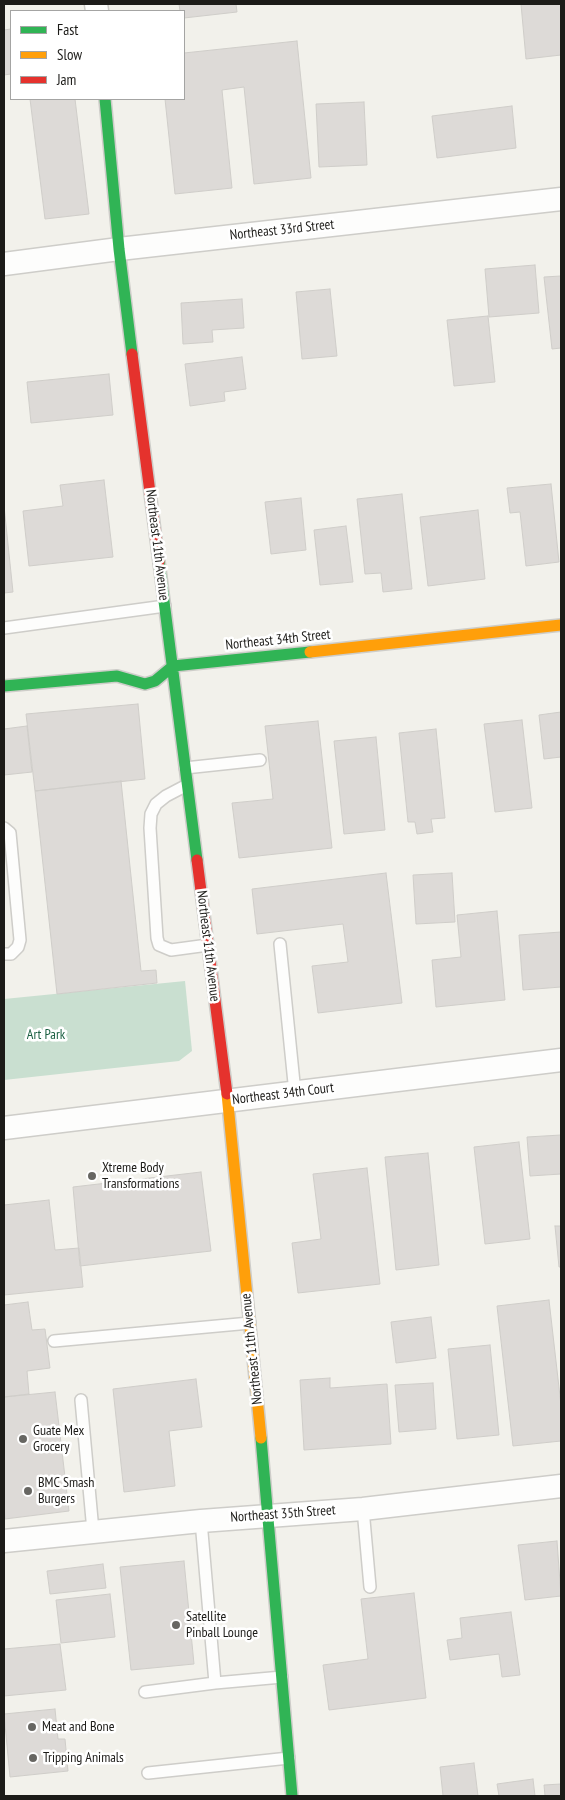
<!DOCTYPE html>
<style>
body{margin:0}
#map{position:relative;width:565px;height:1800px;overflow:hidden;background:#f2f1eb;font-family:"PT Sans Narrow",sans-serif}
canvas{display:block}
.frame{position:absolute;inset:0;border:5px solid #1c1b18;pointer-events:none}
.legend{position:absolute;left:10px;top:10px;width:175px;height:90px;box-sizing:border-box;background:#fff;border:1px solid #a4a4a3;margin:0;padding:6px 9px;list-style:none;font-size:15px;color:#1c1b18}
.legend li{display:flex;align-items:center;gap:10px;height:25px}
.legend b{width:25px;border:1px solid #a4a4a3}
</style>
<div id="map">
<canvas width="565" height="1800"></canvas>
<div class="frame"></div>
<ul class="legend">
<li><b style="height:6px;background:#30b455"></b>Fast</li>
<li><b style="height:6px;background:#ff9f0a"></b>Slow</li>
<li><b style="height:6px;background:#e5322d"></b>Jam</li>
</ul>
</div>
<script>
const ctx = document.querySelector('canvas').getContext('2d');
ctx.lineJoin = 'round';
function fillPath(path, color) { ctx.fillStyle = color; ctx.fill(path, 'evenodd'); }
const poly = rows => new Path2D(rows.map(r => 'M' + r).join(''));
function trace(path, color, width, dash) { ctx.strokeStyle = color; ctx.lineWidth = width; ctx.lineCap = dash ? 'butt' : 'round'; ctx.setLineDash(dash || []); ctx.stroke(path); }
function label(font, color, halo, rows, align = 'center') {
  ctx.font = font + ' "PT Sans Narrow",sans-serif'; ctx.lineWidth = 5; ctx.setLineDash([]); ctx.textBaseline = 'middle'; ctx.strokeStyle = halo; ctx.fillStyle = color; for (const [text, x, y, turn = 0] of rows) {
    ctx.save(); ctx.translate(x, y); ctx.rotate((+turn || 0) * Math.PI / 180); ctx.textAlign = isNaN(turn) ? turn : align; if (halo) ctx.strokeText(text, 0, 0); ctx.fillText(text, 0, 0); ctx.restore();
  }
}
fillPath(poly([
 [185,981,192,1051,179,1061,4,1080,4,999]
]), '#c9dfd0');
const building = poly([
 [179,4,236,4,237,12,184,18,184,11,180,11,179,4],
 [521,4,561,4,561,55,526,59,521,4],
 [11,29,11,74,4,75,4,30,11,29],
 [297,41,311,178,254,184,244,87,222,90,232,188,175,194,165,99,184,99,184,53,297,41],
 [30,99,75,99,89,214,45,219,30,99],
 [364,102,367,165,319,167,316,104,364,102],
 [512,106,516,148,437,158,432,116,512,106],
 [535,265,539,313,489,317,485,269,535,265],
 [561,276,561,348,552,349,544,277,561,276],
 [330,289,337,356,302,359,296,292,330,289],
 [242,299,244,328,212,330,213,342,183,344,181,303,242,299],
 [488,316,495,382,454,386,447,320,488,316],
 [242,357,246,389,224,392,225,401,190,406,185,364,242,357],
 [109,374,113,415,31,423,27,382,109,374],
 [104,480,113,557,29,566,23,511,63,506,60,485,104,480],
 [551,484,559,562,526,566,520,512,510,513,507,488,551,484],
 [402,494,412,589,383,592,381,573,365,574,357,499,402,494],
 [301,498,306,550,271,554,265,502,301,498],
 [4,506,13,592,4,593,4,506],
 [478,510,485,579,428,586,420,517,478,510],
 [346,526,353,582,320,585,314,530,346,526],
 [138,704,145,779,35,791,26,714,138,704],
 [561,712,561,757,544,759,539,715,561,712],
 [522,720,532,808,495,812,484,724,522,720],
 [318,721,332,848,239,858,232,803,273,799,265,726,318,721],
 [27,726,32,772,4,775,4,729,27,726],
 [436,729,445,818,431,819,433,832,417,834,415,822,408,822,399,733,436,729],
 [376,737,385,830,344,834,334,741,376,737],
 [121,781,141,971,156,970,157,983,57,994,35,791,121,781],
 [386,873,402,1003,318,1013,312,966,348,962,343,924,257,934,252,889,386,873],
 [452,873,455,922,416,924,413,875,452,873],
 [497,911,505,1000,436,1007,432,960,461,957,457,915,497,911],
 [561,932,561,987,523,990,519,935,561,932],
 [561,1135,561,1174,530,1176,527,1137,561,1135],
 [519,1142,530,1239,485,1244,474,1147,519,1142],
 [428,1153,439,1265,396,1270,385,1157,428,1153],
 [367,1168,380,1284,298,1293,292,1243,321,1239,313,1174,367,1168],
 [201,1172,211,1251,80,1266,73,1187,201,1172],
 [49,1200,55,1250,79,1248,83,1287,4,1295,4,1205,49,1200],
 [555,1226,561,1226,561,1267,559,1267,555,1226],
 [549,1300,561,1405,561,1441,513,1446,497,1306,549,1300],
 [28,1302,32,1330,45,1329,50,1368,27,1371,29,1394,4,1397,4,1305,28,1302],
 [431,1317,436,1358,396,1363,391,1322,431,1317],
 [490,1345,499,1435,457,1439,448,1349,490,1345],
 [330,1378,330,1388,387,1384,391,1444,304,1450,300,1380,330,1378],
 [196,1379,202,1427,169,1431,175,1486,124,1492,113,1389,196,1379],
 [433,1383,436,1429,399,1432,395,1385,433,1383],
 [55,1392,69,1511,5,1519,4,1505,4,1397,55,1392],
 [557,1541,561,1596,525,1600,518,1545,557,1541],
 [184,1561,194,1664,131,1670,120,1567,184,1561],
 [103,1564,106,1588,50,1594,47,1571,103,1564],
 [414,1593,426,1698,329,1710,323,1665,368,1659,361,1599,414,1593],
 [110,1594,115,1637,61,1643,56,1600,110,1594],
 [511,1612,520,1675,502,1677,499,1654,450,1660,447,1640,462,1638,460,1618,511,1612],
 [60,1644,66,1690,4,1696,4,1649,60,1644],
 [55,1709,58,1739,65,1739,68,1771,10,1777,4,1714,55,1709],
 [474,1763,478,1796,443,1796,440,1767,474,1763],
 [533,1779,535,1796,499,1796,497,1784,533,1779],
 [561,1784,561,1796,545,1796,544,1785,561,1784]
]);
fillPath(building, '#dddad7');
trace(building, '#cfcdc9', 1);
const lane = poly([
 [4,628,165,606],
 [185,768,260,760],
 [187,785,166,796,156,804,151,814,150,828,157,938,159,945,171,950,208,945],
 [4,828,10,833,20,940,18,947,11,954,4,954],
 [280,944,295,1093],
 [54,1341,250,1323],
 [81,1400,93,1531],
 [363,1509,370,1587],
 [201,1521,215,1683],
 [145,1692,215,1683,282,1677],
 [148,1773,289,1758]
]);
const street = poly([
 [96,4,97,11],
 [4,264,119,249,561,199],
 [4,1128,561,1060],
 [4,1541,201,1521,363,1509,561,1486]
]);
const fast = poly([
 [105,99,119,249,132,354],
 [159,562,197,860],
 [4,686,117,676,145,684,155,681,173,666,310,652],
 [261,1438,292,1796]
]);
const slow = poly([
 [310,652,561,625],
 [227,1094,261,1438]
]);
const jam = poly([
 [132,354,159,562],
 [197,860,227,1094]
]);
trace(lane, '#cecdc9', 14);
trace(street, '#cecdc9', 25);
trace(fast, '#cecdc9', 14);
trace(slow, '#cecdc9', 14);
trace(jam, '#cecdc9', 14);
trace(lane, '#fdfdfc', 11);
trace(street, '#fdfdfc', 22);
trace(fast, '#30b455', 11);
trace(slow, '#ff9f0a', 11);
trace(jam, '#e5322d', 11);
for (const [x, y, r, color] of [
 [92,1176,5,"#676662"],
 [23,1439,5,"#676662"],
 [28,1491,5,"#676662"],
 [176,1625,5,"#676662"],
 [32,1727,5,"#676662"],
 [33,1758,5,"#676662"]
]) { const dot = new Path2D(); dot.arc(x, y, r, 0, 2 * Math.PI); ctx.fillStyle = color; ctx.fill(dot); trace(dot, '#fff', 2); }
label('14px', '#1c1b18', '#fff', [
 ["Northeast 33rd Street",282,230,-6],
 ["Northeast 11th Avenue",157,545,83],
 ["Northeast 34th Street",278,640,-6],
 ["Northeast 11th Avenue",208,946,83],
 ["Northeast 34th Court",283,1094,-7],
 ["Northeast 11th Avenue",252,1349,-96],
 ["Northeast 35th Street",283,1514,-4]
]);
label('14px', '#1a5f41', '#fff', [
 ["Art Park",46,1035]
]);
label('14px', '#1c1b18', '#fff', [
 ["Xtreme Body",102,1168],
 ["Transformations",102,1184],
 ["Guate Mex",33,1431],
 ["Grocery",33,1447],
 ["BMC Smash",38,1483],
 ["Burgers",38,1499],
 ["Satellite",186,1617],
 ["Pinball Lounge",186,1633],
 ["Meat and Bone",42,1727],
 ["Tripping Animals",43,1758]
], 'left');
</script>
